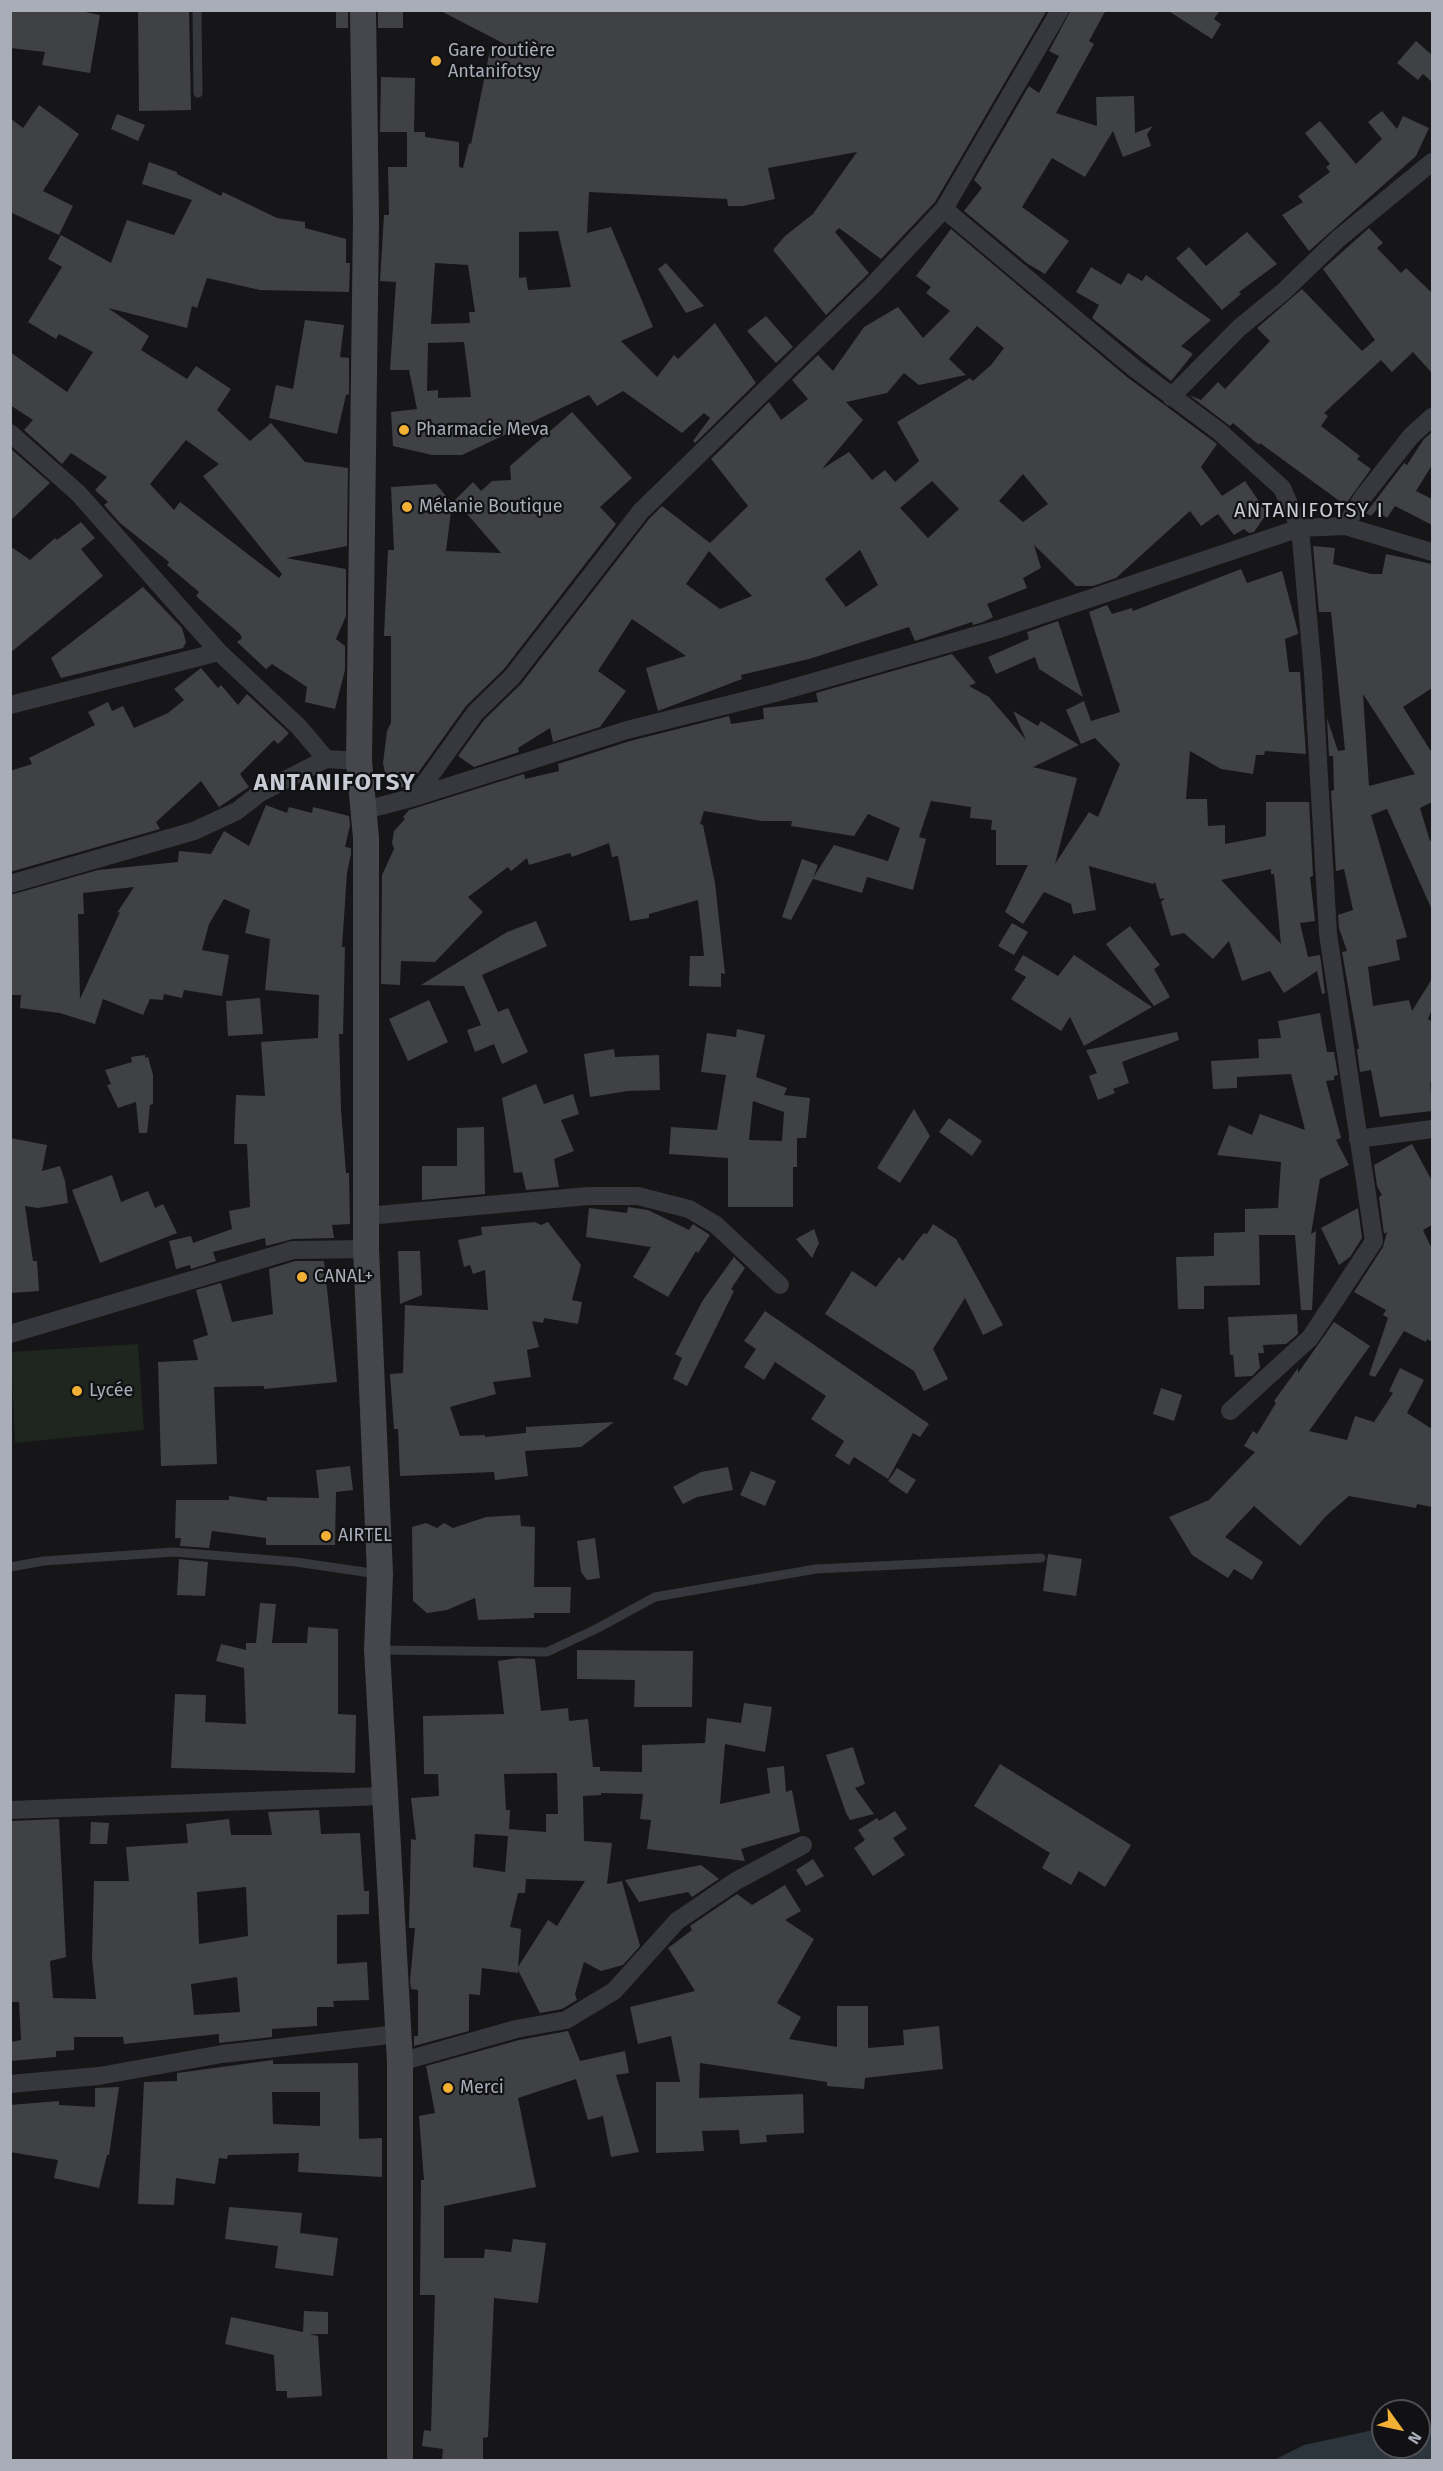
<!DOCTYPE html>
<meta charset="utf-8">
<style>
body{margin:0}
#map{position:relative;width:1443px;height:2471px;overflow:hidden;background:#161618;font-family:"Fira Sans",sans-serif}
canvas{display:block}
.frame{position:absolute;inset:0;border:12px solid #a8adb8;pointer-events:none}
.north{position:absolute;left:1371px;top:2399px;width:60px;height:60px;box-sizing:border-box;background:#111113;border:2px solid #4d4f55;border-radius:50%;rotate:123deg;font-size:16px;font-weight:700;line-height:24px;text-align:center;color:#a8adb8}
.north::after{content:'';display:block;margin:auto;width:21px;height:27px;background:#f2b134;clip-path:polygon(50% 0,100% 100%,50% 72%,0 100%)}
</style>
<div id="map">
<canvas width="1443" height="2471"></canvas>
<div class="frame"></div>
<div class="north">N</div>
</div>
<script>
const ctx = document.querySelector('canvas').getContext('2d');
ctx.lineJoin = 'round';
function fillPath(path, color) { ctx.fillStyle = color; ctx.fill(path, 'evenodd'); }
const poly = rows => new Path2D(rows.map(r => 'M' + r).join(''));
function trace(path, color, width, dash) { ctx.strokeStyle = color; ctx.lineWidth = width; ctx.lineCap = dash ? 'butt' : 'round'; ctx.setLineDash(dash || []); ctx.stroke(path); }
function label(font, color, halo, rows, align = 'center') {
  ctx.font = font + ' "Fira Sans",sans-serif'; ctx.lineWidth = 4.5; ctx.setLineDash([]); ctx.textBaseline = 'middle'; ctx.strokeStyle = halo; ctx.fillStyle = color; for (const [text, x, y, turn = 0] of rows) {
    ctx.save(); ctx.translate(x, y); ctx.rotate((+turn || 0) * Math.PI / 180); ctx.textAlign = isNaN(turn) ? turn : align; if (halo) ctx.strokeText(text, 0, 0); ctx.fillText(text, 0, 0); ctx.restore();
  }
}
fillPath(poly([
 [138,1344,144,1430,15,1443,11,1352]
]), '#1e261f');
fillPath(poly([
 [1383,2428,1383,2447,1419,2447,1419,2428,1432,2428,1432,2460,1274,2460,1304,2445]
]), '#2c353c');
fillPath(poly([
 [10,10,75,10,100,15,90,73,42,65,45,52,10,48],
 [138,10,189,10,191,110,139,111],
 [336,10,348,10,348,28,336,28],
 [378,10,403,10,403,28,378,28],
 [439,10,1047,10,935,202,881,259,839,228,835,232,869,273,826,315,773,250,785,236,813,214,857,152,768,168,775,199,743,206,728,206,727,199,589,192,587,233,611,227,653,327,621,341,657,377,674,355,678,359,715,323,756,383,695,443,693,441,710,418,704,413,682,433,623,391,597,406,589,395,462,455,432,455,393,446,391,412,417,409,409,370,390,370,396,282,380,281,384,215,389,215,388,167,407,167,407,132,380,132,381,77,415,78,414,132,425,132,425,137,459,142,459,167,463,168,469,143,471,144,490,50,516,50],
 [558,231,571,287,528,290,526,277,519,278,519,232],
 [435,263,468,265,475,312,469,312,470,323,431,324],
 [464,342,471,397,438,398,438,390,427,391,428,343],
 [1071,10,1106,10,1089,41,1094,44,1056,113,1097,126,1096,97,1134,96,1135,133,1153,126,1147,134,1151,146,1123,157,1113,131,1085,177,1052,158,1022,207,1069,241,1045,274,1028,264,964,211,982,188,974,180,1029,86,1039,93,1059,56,1049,51],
 [1167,10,1220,10,1214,19,1221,24,1212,39],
 [1416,41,1432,55,1432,82,1423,74,1418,80,1397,63],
 [39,105,79,134,43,191,73,206,59,235,10,212,10,118,23,128],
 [1382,111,1397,129,1403,116,1429,128,1416,156,1309,251,1282,215,1303,202,1298,196,1330,172,1326,167,1330,164,1305,133,1320,121,1356,164,1382,139,1368,122],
 [117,114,145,125,138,141,111,129],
 [149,162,177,172,177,174,221,196,223,192,277,218,305,222,305,228,346,239,346,263,350,263,349,292,260,290,207,278,197,308,192,306,187,328,108,308,149,336,141,350,187,379,196,366,231,389,217,410,250,441,271,423,305,462,348,468,347,546,286,558,346,569,346,616,336,639,345,646,345,670,335,709,305,702,307,687,272,664,266,669,237,642,242,638,240,634,196,596,199,592,167,565,169,562,120,523,104,505,108,502,95,490,107,477,71,453,62,464,24,430,33,420,10,405,10,352,67,392,93,352,59,334,56,339,28,322,62,267,48,259,61,235,111,263,127,220,174,235,192,200,142,184],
 [186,440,219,464,203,476,282,574,279,578,180,502,174,510,150,484],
 [1369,228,1383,243,1377,248,1401,273,1406,268,1432,293,1432,373,1413,352,1392,372,1381,360,1324,413,1328,416,1321,426,1360,456,1357,459,1371,469,1345,505,1260,443,1259,445,1233,423,1230,426,1189,395,1201,400,1218,382,1225,389,1270,341,1257,328,1302,289,1362,351,1375,340,1323,269],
 [951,229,1127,377,1217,444,1201,467,1222,496,1245,481,1267,513,1254,532,1249,533,1244,529,1234,535,1218,514,1201,526,1190,511,1116,578,1093,586,1076,586,1034,545,1041,568,1023,578,1027,588,987,604,993,617,983,622,973,625,972,622,915,641,909,627,809,659,741,675,742,679,658,711,646,668,686,656,632,619,598,671,626,691,600,727,553,742,550,728,518,748,519,752,474,767,458,756,484,720,521,684,649,519,662,506,710,543,748,506,711,459,769,402,781,420,808,399,792,380,818,355,833,371,864,327,898,307,923,338,950,311,926,293,931,287,916,276],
 [977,326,1004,348,991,365,973,381,970,378,897,422,919,461,895,482,885,470,872,480,849,452,822,469,863,420,846,402,887,393,904,373,919,385,966,375,949,359],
 [1023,474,1048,504,1023,522,999,501],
 [932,481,959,509,928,538,900,508],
 [860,550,878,585,846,607,825,579],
 [709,551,752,596,720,609,686,584],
 [1247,232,1277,264,1239,292,1241,294,1222,310,1176,258,1189,247,1206,266],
 [666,263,704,306,686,313,658,269],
 [1091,267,1121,285,1128,273,1142,281,1146,275,1211,320,1181,346,1193,354,1171,381,1092,318,1099,305,1076,292],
 [766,316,793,347,776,363,747,331],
 [305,320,344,325,340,357,349,358,349,394,346,395,337,434,269,418,276,385,293,389],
 [572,412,632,478,600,507,616,524,504,669,466,706,408,787,388,788,383,763,387,731,391,723,391,636,384,636,388,550,394,550,391,487,436,484,452,503,446,551,501,553,455,500,473,482,481,491,492,481,511,480,510,466],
 [1432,432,1432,465,1416,491,1432,499,1432,525,1395,506,1387,518,1376,510,1371,516,1366,513,1404,463,1407,465,1424,439],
 [10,448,50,483,10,521],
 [81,522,95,538,81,549,103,576,10,653,10,546,30,560,55,538,57,540],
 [1313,546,1335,548,1333,564,1371,574,1382,574,1386,554,1432,564,1432,688,1403,707,1432,753,1432,802,1420,808,1430,841,1432,840,1432,910,1387,809,1371,815,1407,937,1396,940,1400,960,1368,967,1373,1006,1409,1000,1412,1011,1432,979,1432,1009,1428,1019,1432,1022,1432,1083,1430,1082,1432,1111,1380,1117,1371,1070,1360,1072,1357,1049,1359,1049,1342,952,1347,951,1339,928,1338,915,1353,910,1344,869,1336,871,1331,791,1334,790,1333,756,1329,756,1327,718,1338,751,1345,750,1331,612,1319,612],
 [1363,694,1415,774,1369,786],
 [1241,569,1247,583,1282,571,1298,632,1298,634,1285,639,1289,672,1300,672,1306,754,1265,751,1264,755,1256,755,1253,774,1221,769,1190,751,1186,799,1207,799,1208,826,1225,825,1225,844,1266,836,1266,802,1309,802,1313,876,1310,877,1315,921,1300,923,1308,957,1320,955,1325,993,1322,994,1317,971,1284,993,1270,971,1242,981,1229,941,1213,959,1184,933,1171,936,1161,902,1165,898,1160,899,1155,882,1153,884,1089,866,1096,910,1073,914,1071,904,1044,892,1023,924,1005,912,1028,865,996,865,996,830,991,830,992,820,970,818,971,807,931,801,919,837,926,839,913,890,867,877,862,893,813,879,791,920,782,917,802,859,818,865,813,878,834,845,888,861,900,828,868,814,854,836,791,826,792,821,762,821,704,811,700,824,703,825,715,883,725,974,721,973,721,987,689,986,690,956,704,956,698,900,649,914,649,918,630,921,618,856,612,857,609,843,572,857,570,853,529,865,527,858,511,871,508,867,468,897,483,912,435,962,401,961,400,985,381,984,382,875,394,849,392,843,394,831,405,819,403,817,409,810,524,774,525,779,559,771,558,764,630,741,729,716,731,724,764,719,763,708,818,702,816,693,952,654,976,683,969,686,989,697,1026,740,1013,711,1038,726,1041,721,1079,745,1033,767,1077,778,1055,864,1089,812,1098,817,1120,764,1095,738,1081,744,1066,710,1084,701,1091,721,1120,712,1089,612,1107,605,1112,614,1132,608,1133,611],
 [1271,869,1271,874,1274,874,1281,944,1221,880],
 [143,587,182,628,186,642,183,648,61,678,51,658],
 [1058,621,1083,697,1039,669,1035,657,996,674,988,657,1029,639,1027,632],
 [201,668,218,688,221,685,238,705,247,694,289,733,278,744,274,740,240,774,249,787,219,807,201,781,156,822,160,829,10,872,10,771,32,764,29,758,95,725,88,712,108,702,112,711,123,706,134,728,168,713,184,700,174,689],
 [266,805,287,813,289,807,312,813,313,807,349,816,350,825,345,847,351,848,351,854,347,873,342,947,345,947,343,1034,339,1034,341,1109,346,1173,349,1173,350,1224,332,1225,334,1238,293,1239,266,1246,265,1238,213,1252,216,1261,191,1269,190,1265,176,1269,169,1241,191,1236,193,1243,232,1229,229,1211,250,1207,247,1144,234,1144,236,1095,265,1096,261,1042,318,1038,319,995,265,990,270,939,245,933,250,910,224,899,209,924,202,950,229,955,222,996,184,990,182,998,164,994,163,1000,150,999,143,1015,103,999,95,1024,60,1013,20,1008,21,995,10,995,10,895,98,870,178,862,179,851,211,854,224,831,249,846],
 [134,887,117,913,120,912,80,999,78,914,84,914,83,893],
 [536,921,547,946,482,975,498,1012,508,1008,528,1052,502,1064,494,1044,475,1052,467,1030,481,1025,464,986,421,985,507,932],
 [1012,923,1028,932,1014,955,998,946],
 [1130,926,1160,965,1154,969,1170,997,1154,1006,1106,944],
 [1023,955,1058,976,1074,955,1152,1007,1084,1046,1070,1017,1061,1031,1011,999,1026,977,1014,970],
 [260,998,263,1034,228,1036,226,1001],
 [429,1000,448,1042,408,1061,389,1019],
 [1320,1013,1327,1052,1334,1052,1338,1075,1334,1076,1334,1080,1326,1081,1341,1138,1336,1140,1349,1165,1320,1179,1311,1234,1316,1231,1312,1310,1301,1310,1295,1235,1259,1235,1260,1285,1204,1286,1204,1309,1178,1309,1176,1257,1214,1256,1214,1233,1245,1232,1245,1209,1278,1208,1281,1162,1217,1155,1229,1125,1252,1135,1260,1114,1305,1130,1291,1074,1237,1077,1237,1088,1213,1089,1211,1061,1259,1058,1258,1039,1281,1038,1278,1021],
 [737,1029,765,1035,756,1077,787,1088,784,1095,810,1098,806,1138,797,1138,797,1167,793,1167,793,1207,728,1207,728,1158,669,1154,671,1127,717,1130,726,1075,701,1072,707,1033,736,1037],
 [753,1101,784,1112,782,1141,749,1140],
 [1177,1032,1179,1040,1122,1062,1129,1083,1113,1089,1115,1093,1098,1100,1089,1076,1097,1073,1086,1050],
 [614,1049,615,1057,659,1055,660,1090,628,1091,590,1097,584,1054],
 [145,1055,145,1058,148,1057,153,1075,153,1104,150,1105,147,1133,139,1133,136,1102,118,1108,107,1085,111,1084,105,1070,132,1062,131,1057],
 [536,1084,544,1104,573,1094,579,1114,561,1120,574,1151,554,1159,559,1187,526,1190,522,1172,514,1173,502,1098],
 [914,1109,930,1136,900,1183,877,1168],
 [949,1118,982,1141,972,1156,939,1132],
 [484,1127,485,1194,422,1200,422,1166,457,1166,457,1128],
 [10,1138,47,1145,42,1171,60,1166,65,1181,68,1203,38,1208,25,1206,33,1261,37,1261,39,1291,10,1293],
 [1412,1144,1432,1181,1432,1225,1423,1230,1432,1249,1432,1342,1427,1339,1426,1342,1404,1331,1375,1377,1369,1375,1388,1318,1383,1315,1386,1310,1354,1292,1383,1247,1387,1232,1384,1234,1379,1197,1382,1195,1377,1186,1374,1165],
 [112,1175,121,1202,148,1191,155,1208,163,1204,177,1233,100,1263,72,1190],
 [628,1207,648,1210,689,1230,693,1224,710,1235,698,1253,696,1251,668,1297,633,1277,651,1247,586,1237,589,1208,627,1213],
 [1358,1208,1362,1238,1350,1257,1339,1265,1321,1228],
 [535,1222,541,1225,548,1222,581,1265,572,1300,582,1302,578,1324,544,1318,543,1323,532,1321,539,1347,527,1350,531,1377,493,1382,496,1394,450,1407,460,1436,485,1435,485,1437,526,1433,526,1427,614,1422,581,1447,525,1451,528,1476,495,1480,494,1472,400,1476,398,1429,394,1429,390,1374,403,1373,405,1305,488,1310,485,1270,473,1274,470,1265,464,1267,458,1240,482,1235,481,1227],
 [933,1224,956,1239,1003,1325,983,1335,965,1298,933,1349,948,1379,924,1391,914,1371,825,1314,852,1271,876,1287,899,1257,903,1261,915,1244,924,1233,927,1234],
 [814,1229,819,1243,812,1258,796,1239],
 [398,1251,420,1251,422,1295,400,1304],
 [734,1257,745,1268,731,1289,734,1291,687,1386,673,1379,682,1358,675,1354,703,1300],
 [295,1261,324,1261,337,1382,264,1389,264,1386,214,1387,217,1464,161,1466,158,1362,198,1360,193,1340,208,1335,196,1290,221,1283,232,1322,273,1314,269,1269],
 [765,1311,929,1424,920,1437,913,1433,888,1479,854,1457,849,1465,835,1456,844,1441,811,1419,826,1396,775,1362,764,1380,744,1367,756,1349,744,1341],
 [1297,1314,1298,1334,1286,1344,1263,1345,1264,1353,1258,1353,1260,1368,1252,1376,1235,1377,1233,1355,1230,1355,1228,1317],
 [1334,1322,1370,1346,1309,1431,1347,1440,1355,1416,1374,1422,1393,1393,1389,1391,1400,1368,1424,1380,1407,1413,1432,1429,1432,1507,1417,1504,1416,1508,1349,1496,1326,1516,1300,1546,1254,1506,1225,1537,1263,1562,1252,1580,1234,1569,1228,1578,1192,1555,1169,1517,1209,1500,1255,1452,1244,1446,1253,1431,1257,1434,1276,1403,1274,1401,1298,1368,1298,1373],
 [1161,1388,1182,1395,1174,1421,1153,1414],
 [350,1466,353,1490,336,1492,335,1545,266,1545,266,1538,212,1531,209,1548,180,1546,181,1538,175,1538,176,1500,229,1500,229,1496,267,1501,267,1497,319,1498,316,1470],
 [728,1467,733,1490,697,1497,683,1504,673,1487,701,1472],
 [897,1468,916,1480,907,1494,888,1481],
 [751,1471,776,1481,765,1506,740,1495],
 [520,1515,521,1526,535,1527,534,1587,571,1587,570,1613,534,1613,534,1618,478,1620,475,1598,447,1610,427,1613,413,1601,412,1527,426,1523,437,1528,444,1523,453,1528,486,1517],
 [595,1538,600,1578,587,1580,581,1572,577,1541],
 [1048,1554,1082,1559,1076,1596,1043,1591],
 [179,1559,208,1562,205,1596,177,1595],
 [260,1603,276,1604,272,1643,307,1643,308,1627,338,1629,338,1714,356,1715,355,1773,171,1768,175,1694,206,1695,205,1722,246,1724,244,1668,216,1661,221,1644,246,1650,246,1643,256,1643],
 [577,1650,693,1651,692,1707,634,1707,635,1680,577,1679],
 [518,1658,535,1659,541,1711,568,1708,569,1721,588,1719,593,1767,600,1767,600,1771,642,1772,642,1745,705,1743,707,1718,741,1723,744,1703,772,1707,765,1752,725,1744,720,1804,770,1793,767,1768,784,1766,786,1792,792,1790,800,1832,741,1849,745,1861,647,1849,651,1820,640,1819,643,1794,601,1793,601,1795,583,1796,584,1841,612,1843,607,1884,622,1881,640,1946,623,1965,601,1971,584,1962,575,1994,577,2000,562,2009,540,2013,518,1970,518,1973,482,1968,480,1995,469,1994,469,2031,414,2046,414,2036,418,2036,418,1990,411,1989,410,1981,415,1928,409,1928,411,1839,416,1840,411,1798,439,1796,438,1774,424,1774,423,1716,504,1714,498,1661],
 [557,1773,558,1814,546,1814,546,1832,509,1829,510,1810,506,1810,504,1774],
 [475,1834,508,1836,505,1872,473,1867],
 [526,1879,585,1881,557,1926,548,1920,518,1967,521,1929,510,1927,518,1893,525,1893],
 [853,1747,865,1784,855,1788,874,1814,850,1820,846,1813,826,1755],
 [1000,1764,1131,1845,1105,1887,1079,1871,1071,1885,1042,1868,1050,1853,974,1806],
 [319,1810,321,1834,360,1833,364,1891,369,1891,369,1914,337,1915,337,1964,367,1962,369,2000,333,2001,334,2007,317,2007,317,2026,272,2029,272,2037,219,2043,219,2034,124,2044,123,2037,74,2037,74,2050,56,2051,56,2057,10,2061,10,2042,21,2040,19,2002,10,2002,10,1821,59,1819,66,1957,50,1961,53,1998,96,1999,92,1958,94,1881,129,1881,126,1847,188,1843,186,1824,229,1819,231,1835,272,1835,268,1812],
 [246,1887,248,1936,199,1944,197,1892],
 [237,1977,240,2012,194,2015,191,1984],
 [895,1811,907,1829,893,1838,905,1855,873,1876,854,1848,865,1840,858,1830,877,1818,879,1821],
 [91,1822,109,1823,107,1844,90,1844],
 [813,1859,824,1876,806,1886,796,1870],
 [701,1865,719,1879,692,1897,688,1892,639,1902,625,1880],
 [785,1885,801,1911,785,1920,814,1939,777,2003,801,2017,789,2039,837,2047,837,2006,868,2006,868,2048,904,2045,903,2030,939,2026,943,2069,865,2078,864,2089,827,2086,827,2082,700,2063,699,2098,803,2094,804,2133,766,2135,767,2142,740,2144,739,2130,702,2131,704,2151,656,2153,656,2082,680,2082,671,2036,638,2044,630,2007,695,1991,668,1948,692,1930,690,1926,737,1894,752,1905],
 [568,2031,580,2061,625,2051,629,2073,616,2075,639,2152,611,2157,603,2116,588,2120,576,2079,518,2098,536,2187,444,2206,444,2258,484,2258,485,2249,511,2252,513,2239,546,2243,538,2303,494,2298,488,2437,483,2438,483,2460,442,2460,443,2449,422,2446,424,2430,431,2431,435,2295,420,2295,421,2180,424,2180,419,2116,435,2113,426,2066,519,2040],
 [273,2060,273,2064,358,2063,359,2139,382,2138,382,2177,298,2172,299,2153,228,2155,227,2159,219,2158,215,2184,176,2178,174,2205,138,2204,144,2082,177,2081,177,2073],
 [272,2092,320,2092,320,2126,273,2124],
 [119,2087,109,2155,107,2155,99,2188,54,2178,58,2160,10,2152,10,2105,59,2101,59,2105,95,2107,95,2088],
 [229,2207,302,2213,300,2233,338,2238,333,2276,275,2268,278,2246,225,2239],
 [304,2311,328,2312,328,2334,309,2334,318,2336,322,2396,287,2398,287,2391,276,2391,274,2355,225,2344,231,2317,303,2332]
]), '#404145');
trace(poly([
 [197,10,198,93],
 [10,1567,44,1561,174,1552,296,1562,378,1574],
 [378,1650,547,1652,596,1629,655,1597,816,1569,1041,1558]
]), '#37383d', 9);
trace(poly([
 [944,209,1134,368,1220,432,1282,488,1300,528,1313,673,1328,934,1374,1241,1310,1338,1230,1411],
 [1171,397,1239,328,1283,292,1338,239,1432,162],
 [10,433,78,493,219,652,299,727,326,759,359,761],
 [1345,526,1363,497,1411,436,1432,417],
 [10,705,219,652],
 [415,797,627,730,775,693,999,629,1300,528,1345,526,1432,552],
 [365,810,415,797,475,713,512,677,641,511,872,286,944,209,1060,10],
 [10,884,194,831,237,811,260,793,326,759],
 [1358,1139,1432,1129],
 [367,1216,588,1196,638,1196,689,1209,716,1225,780,1285],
 [10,1334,293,1250,366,1249],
 [10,1810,383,1796],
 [400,2062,516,2029,566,2020,614,1991,677,1921,736,1881,803,1845],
 [10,2084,99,2076,222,2054,398,2034]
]), '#37383d', 18);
trace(poly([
 [363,10,366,219,359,761,366,838,366,1249,380,1574,377,1650,400,2062,400,2460]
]), '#45474d', 26);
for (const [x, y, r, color] of [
 [436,61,6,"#f2b134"],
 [404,430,6,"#f2b134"],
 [407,507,6,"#f2b134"],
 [302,1277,6,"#f2b134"],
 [77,1391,6,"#f2b134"],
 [326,1536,6,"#f2b134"],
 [448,2088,6,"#f2b134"]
]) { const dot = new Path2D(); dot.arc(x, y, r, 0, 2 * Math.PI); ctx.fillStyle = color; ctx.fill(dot); trace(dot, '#111113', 2); }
label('18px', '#a8adb8', '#111113', [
 ["Gare routière",448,51],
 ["Antanifotsy",448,72],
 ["Pharmacie Meva",416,430],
 ["Mélanie Boutique",419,507],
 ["CANAL+",314,1277],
 ["Lycée",89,1391],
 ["AIRTEL",338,1536],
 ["Merci",460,2088]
], 'left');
ctx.letterSpacing = '1.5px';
label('20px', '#c9ccd4', '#111113', [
 ["ANTANIFOTSY I",1309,511]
]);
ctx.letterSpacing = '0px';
ctx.letterSpacing = '1.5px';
label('bold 24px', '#c9ccd4', '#111113', [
 ["ANTANIFOTSY",335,783]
]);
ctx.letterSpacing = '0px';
</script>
